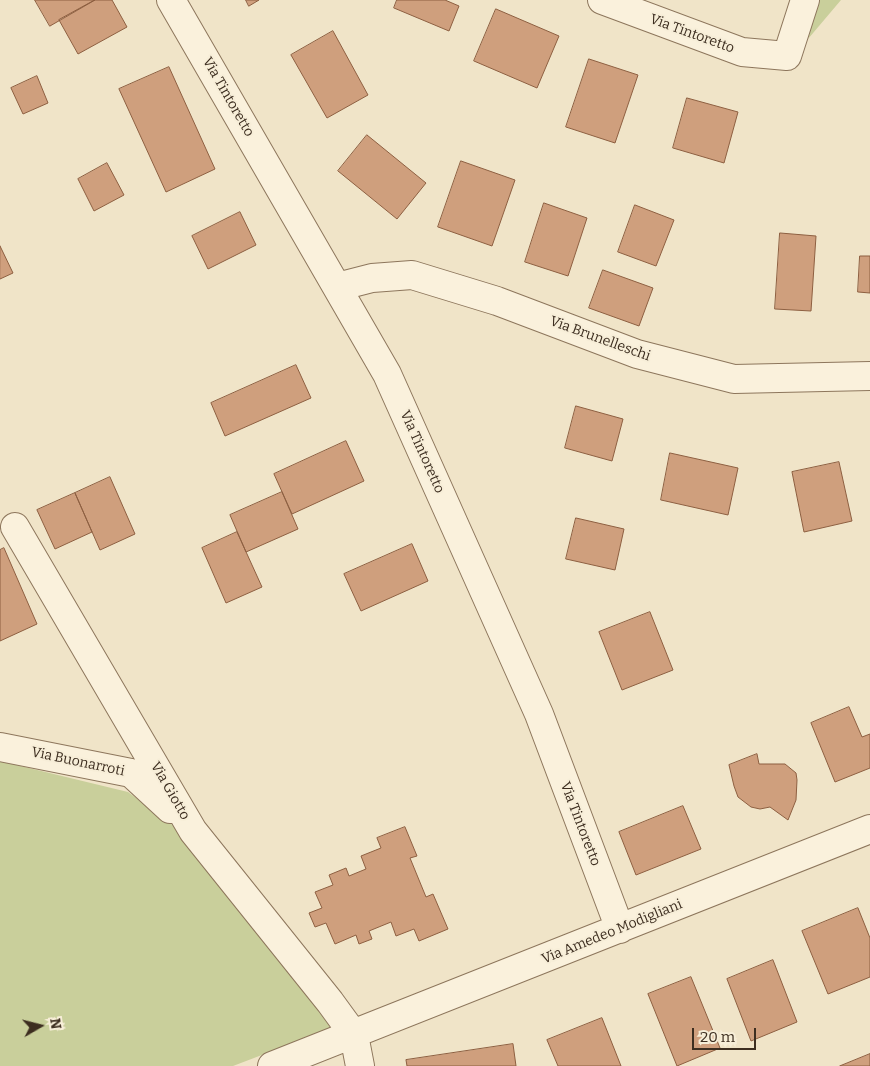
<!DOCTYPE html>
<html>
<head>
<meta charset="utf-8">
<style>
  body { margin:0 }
  #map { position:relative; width:870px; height:1066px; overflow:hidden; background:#f0e4c8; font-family:Bitter,serif }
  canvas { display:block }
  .north { position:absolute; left:15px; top:1001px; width:50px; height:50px; -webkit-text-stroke:4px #f7eed8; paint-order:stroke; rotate:82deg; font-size:14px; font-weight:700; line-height:20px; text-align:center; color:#3d2e20 }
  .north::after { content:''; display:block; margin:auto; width:18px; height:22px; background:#3d2e20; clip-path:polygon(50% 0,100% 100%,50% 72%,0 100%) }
  .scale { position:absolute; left:692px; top:1028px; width:64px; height:22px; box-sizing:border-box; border:2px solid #3d2e20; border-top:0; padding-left:6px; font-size:15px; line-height:18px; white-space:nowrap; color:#3d2e20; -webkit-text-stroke:4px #f7eed8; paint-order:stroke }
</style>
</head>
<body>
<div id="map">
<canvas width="870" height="1066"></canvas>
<div class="north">N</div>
<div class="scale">20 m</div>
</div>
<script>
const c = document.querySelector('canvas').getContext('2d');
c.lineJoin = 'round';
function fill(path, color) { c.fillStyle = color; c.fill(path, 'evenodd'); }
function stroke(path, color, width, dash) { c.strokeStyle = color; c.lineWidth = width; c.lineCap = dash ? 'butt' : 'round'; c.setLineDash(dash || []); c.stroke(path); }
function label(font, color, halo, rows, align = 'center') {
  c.font = font + ' Bitter,serif'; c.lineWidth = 4; c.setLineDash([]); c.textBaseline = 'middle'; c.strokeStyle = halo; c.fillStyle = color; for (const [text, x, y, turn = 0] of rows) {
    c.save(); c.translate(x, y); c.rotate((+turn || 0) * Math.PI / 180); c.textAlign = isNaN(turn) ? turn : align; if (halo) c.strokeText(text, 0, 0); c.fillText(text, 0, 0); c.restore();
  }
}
const green = new Path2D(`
  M819,0H841L808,39Z
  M0,761L128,792L182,832L329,1016L330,1029L233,1066H0Z`);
const building = new Path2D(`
  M35,0H95L50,26Z
  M95,0H112L127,27L78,54L59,20Z
  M246,0H259L249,6Z
  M397,0H445L459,6L449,31L394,8Z
  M496,9L559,36L537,88L474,61Z
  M333,31L368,95L327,118L291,55Z
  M589,59L638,75L615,143L566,127Z
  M169,67L215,169L166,192L119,89Z
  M37,76L48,103L23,114L11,88Z
  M687,98L738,112L724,163L673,148Z
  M367,135L426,183L397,219L338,171Z
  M461,161L515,180L492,246L438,227Z
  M107,163L124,195L94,211L78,179Z
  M544,203L587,218L568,276L525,262Z
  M635,205L674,220L656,266L618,252Z
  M240,212L256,245L208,269L192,236Z
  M780,233L816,236L811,311L775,309Z
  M0,246L13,273L0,279Z
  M860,256H870V293L858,292Z
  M603,270L653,288L639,326L589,308Z
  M296,365L311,398L225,436L211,403Z
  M576,406L623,419L612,461L565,448Z
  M346,441L364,481L292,514L274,474Z
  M670,453L738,468L728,515L661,500Z
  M839,462L852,521L804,532L792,472Z
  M110,477L135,534L100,550L75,493Z
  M282,492L298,529L246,552L230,515Z
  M75,493L92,532L55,549L37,510Z
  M576,518L624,529L615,570L566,559Z
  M237,532L262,587L226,603L202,548Z
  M412,544L428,581L361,611L344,574Z
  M4,548L37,624L0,641V550Z
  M650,612L673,670L622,690L599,632Z
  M849,707L862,737L870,734V768L835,782L811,723Z
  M757,754L759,764H785L796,773L797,780L796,800L788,820L770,807L760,809L751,807L738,797L734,786L729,765Z
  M683,806L701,849L636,875L619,832Z
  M405,827L417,856L410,858L426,897L433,894L448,929L419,941L414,929L396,936L391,922L369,931L372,939L359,944L356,935L335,944L326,923L315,927L309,913L322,908L315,892L333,885L329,875L346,868L349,876L366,869L361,856L381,848L377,838Z
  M858,908L870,938V977L828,994L802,931Z
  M773,960L797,1022L751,1041L727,979Z
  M691,977L720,1048L677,1066L648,994Z
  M602,1018L621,1066H558L547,1040Z
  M513,1044L516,1066H407L406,1060Z
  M870,1054V1066H840Z`);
const minor = new Path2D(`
  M171,0L387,374L539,714L620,929
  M602,0L742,52L787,56L805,0
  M337,287L372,278L412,275L497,301L637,354L734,379L870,376
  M15,527L193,831L330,1002L354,1035L360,1066
  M0,747L131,773L170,809
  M272,1066L870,829`);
const streetNames = [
  ["Via Tintoretto",692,34,20],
  ["Via Tintoretto",228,97,60],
  ["Via Brunelleschi",600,339,20],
  ["Via Tintoretto",422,452,66],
  ["Via Buonarroti",78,762,12],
  ["Via Giotto",170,791,60],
  ["Via Tintoretto",580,824,69],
  ["Via Amedeo Modigliani",612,932,-22]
];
fill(green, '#c9cf9b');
fill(building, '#cf9f7d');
stroke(building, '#8d5f41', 1);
stroke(minor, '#8d765c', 30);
stroke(minor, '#faf1dc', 28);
label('14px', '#3d2e20', '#f7eed8', streetNames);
</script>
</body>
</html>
